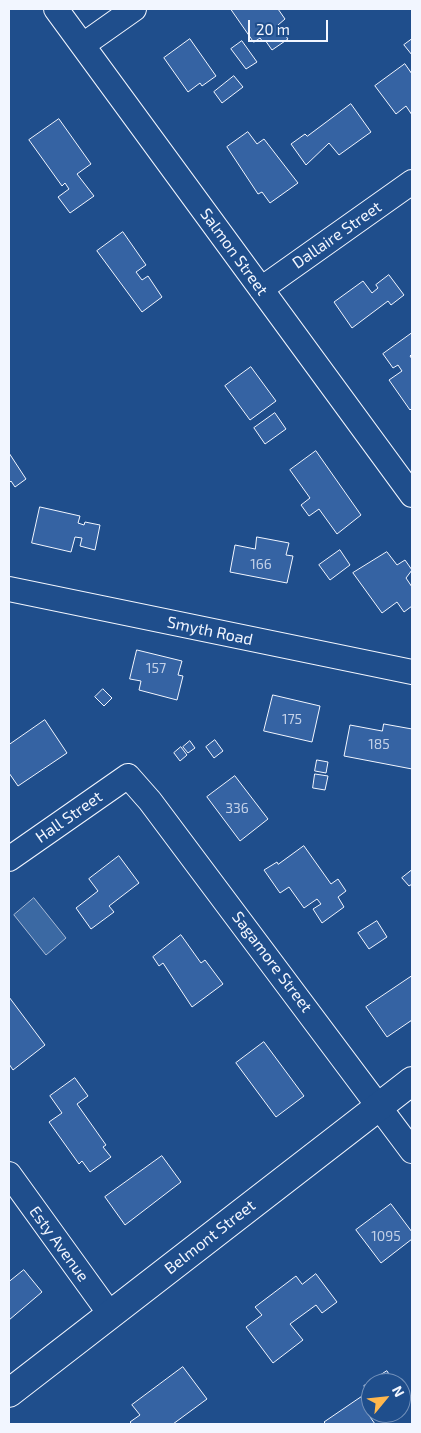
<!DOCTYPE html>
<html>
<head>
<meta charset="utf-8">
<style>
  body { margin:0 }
  #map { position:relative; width:421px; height:1433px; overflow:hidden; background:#1f4e8c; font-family:"Exo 2",sans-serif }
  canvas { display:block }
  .frame { position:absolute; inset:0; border:10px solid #f2f6ff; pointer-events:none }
  .north { position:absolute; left:361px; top:1373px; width:50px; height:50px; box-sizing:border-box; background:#1f4e8c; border:1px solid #7391ba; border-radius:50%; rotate:62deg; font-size:14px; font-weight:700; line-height:20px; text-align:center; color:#f2f6ff }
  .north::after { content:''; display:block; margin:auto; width:18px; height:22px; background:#ffb74d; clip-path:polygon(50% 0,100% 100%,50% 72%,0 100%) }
  .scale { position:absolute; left:248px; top:20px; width:80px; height:22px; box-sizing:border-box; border:2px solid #f2f6ff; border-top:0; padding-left:6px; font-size:15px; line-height:18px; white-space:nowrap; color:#f2f6ff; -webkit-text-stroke:4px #1f4e8c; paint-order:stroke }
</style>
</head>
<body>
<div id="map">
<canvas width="421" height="1433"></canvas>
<div class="frame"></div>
<div class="north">N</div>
<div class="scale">20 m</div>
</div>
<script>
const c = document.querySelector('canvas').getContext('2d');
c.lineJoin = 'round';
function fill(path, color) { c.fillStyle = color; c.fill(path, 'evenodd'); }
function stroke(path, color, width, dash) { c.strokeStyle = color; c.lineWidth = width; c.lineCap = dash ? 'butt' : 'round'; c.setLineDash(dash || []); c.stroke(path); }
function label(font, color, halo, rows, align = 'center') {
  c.font = font + ' "Exo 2",sans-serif'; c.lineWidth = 4; c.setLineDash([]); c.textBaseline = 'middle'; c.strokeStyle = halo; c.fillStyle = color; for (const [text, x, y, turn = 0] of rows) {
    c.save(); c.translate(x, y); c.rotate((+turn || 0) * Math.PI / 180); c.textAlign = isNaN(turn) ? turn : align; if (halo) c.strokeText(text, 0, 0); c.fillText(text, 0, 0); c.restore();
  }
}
const water = new Path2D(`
  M34,898L66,938L46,955L14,915Z`);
const building = new Path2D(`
  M231,9H278L285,19L278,25L288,39L272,50L265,40L263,42L260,38L254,42Z
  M190,39L216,76L202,86L200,83L188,92L164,58Z
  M412,39V55L404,45Z
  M242,41L257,62L246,69L231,49Z
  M405,64L412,74V115L406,106L396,114L375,86Z
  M234,76L243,87L222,103L214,92Z
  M351,104L371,132L339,155L329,143L306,165L291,144L305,134L307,136Z
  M59,119L91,164L77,174L94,196L70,213L58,197L69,189L65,183L62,186L29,140Z
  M248,132L257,144L264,139L298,183L270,203L262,192L258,194L227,147Z
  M123,232L146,265L136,272L142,280L148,276L162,297L142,312L97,251Z
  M389,275L404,295L391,305L388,301L352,328L334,302L363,281L372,293L378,288L376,285Z
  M412,333V354L410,356L412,359V408L410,410L389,380L402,371L398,365L393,368L383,354Z
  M251,367L276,401L250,420L225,386Z
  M275,413L286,429L265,444L254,428Z
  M316,451L361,515L337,534L319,509L309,516L301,505L310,498L290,470Z
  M9,453L26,479L15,487L11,481L9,483Z
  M40,507L80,516L78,523L84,525L85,522L100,525L95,550L80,546L82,538L75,537L71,552L32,543Z
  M257,537L289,543L286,555L293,556L287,583L230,572L235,545L255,549Z
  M340,550L350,565L330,580L319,565Z
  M387,552L397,565L405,560L412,570L406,578L412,587V606L404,612L397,602L382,613L353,573Z
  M137,650L182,661L178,675L183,676L177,700L139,690L141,681L130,679Z
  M103,689L112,698L104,706L95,697Z
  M273,695L320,706L312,742L264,731Z
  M45,720L67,753L18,786L9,773V745Z
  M384,724L412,729V769L344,756L350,725L382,731Z
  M215,740L223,751L214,758L206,747Z
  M190,741L195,748L188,753L183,747Z
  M181,747L187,755L180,761L174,753Z
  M317,760L328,762L326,773L315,771Z
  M315,774L328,776L325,790L313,788Z
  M235,776L268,819L240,841L207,797Z
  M304,846L331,884L338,879L346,891L338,897L344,907L322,923L313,909L321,904L317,899L304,908L289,887L280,893L264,870L277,862L278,864Z
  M119,856L139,883L109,906L114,912L91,929L76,908L98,891L89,879Z
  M412,870V884L409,886L402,878Z
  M377,921L387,937L369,949L358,933Z
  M181,935L201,963L205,960L223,984L192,1007L163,963L159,966L153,957Z
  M412,976V1020L387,1037L366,1007Z
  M9,997L45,1045L13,1070L9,1064Z
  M264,1042L304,1096L276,1117L236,1063Z
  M75,1078L88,1096L77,1104L106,1145L103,1147L111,1157L90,1172L82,1161L79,1164L49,1122L62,1113L50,1096Z
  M162,1156L181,1182L125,1225L105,1197Z
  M391,1204L412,1232V1239L381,1263L356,1230Z
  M24,1270L42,1292L9,1320V1282Z
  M316,1274L337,1302L322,1313L316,1305L290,1324L303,1340L273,1363L246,1327L262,1315L255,1307L296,1276L302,1284Z
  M183,1367L207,1399L173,1424H132L130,1422L140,1415L132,1405Z
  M387,1371L395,1383H371V1412L368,1414L375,1424H326L324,1422L368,1392L364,1386Z`);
const minor = new Path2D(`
  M56,9L412,495
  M83,45L134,9
  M261,289L412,182
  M9,589L412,672
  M9,859L128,776L150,801L412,1151
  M9,1174L110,1314`);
const tertiary = new Path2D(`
  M9,1393L412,1081`);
const numberNames = [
  ["166",261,564],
  ["157",156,668],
  ["175",292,719],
  ["185",379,744],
  ["336",237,808],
  ["1095",386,1236]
];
const streetNames = [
  ["Dallaire Street",337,235,-35],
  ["Salmon Street",234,252,54],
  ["Smyth Road",210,631,12],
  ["Hall Street",69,817,-35],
  ["Sagamore Street",272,962,53],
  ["Belmont Street",210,1237,-38],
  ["Esty Avenue",59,1244,54]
];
fill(water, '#3b69a3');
stroke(water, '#a8bbd7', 1);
fill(building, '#3563a3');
stroke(building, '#f2f6ff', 1);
stroke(minor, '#f2f6ff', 26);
stroke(tertiary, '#f2f6ff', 30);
stroke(minor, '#1f4e8c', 24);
stroke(tertiary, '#1f4e8c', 28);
label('14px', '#c3d1e8', null, numberNames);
label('16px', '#f2f6ff', '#1f4e8c', streetNames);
</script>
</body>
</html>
